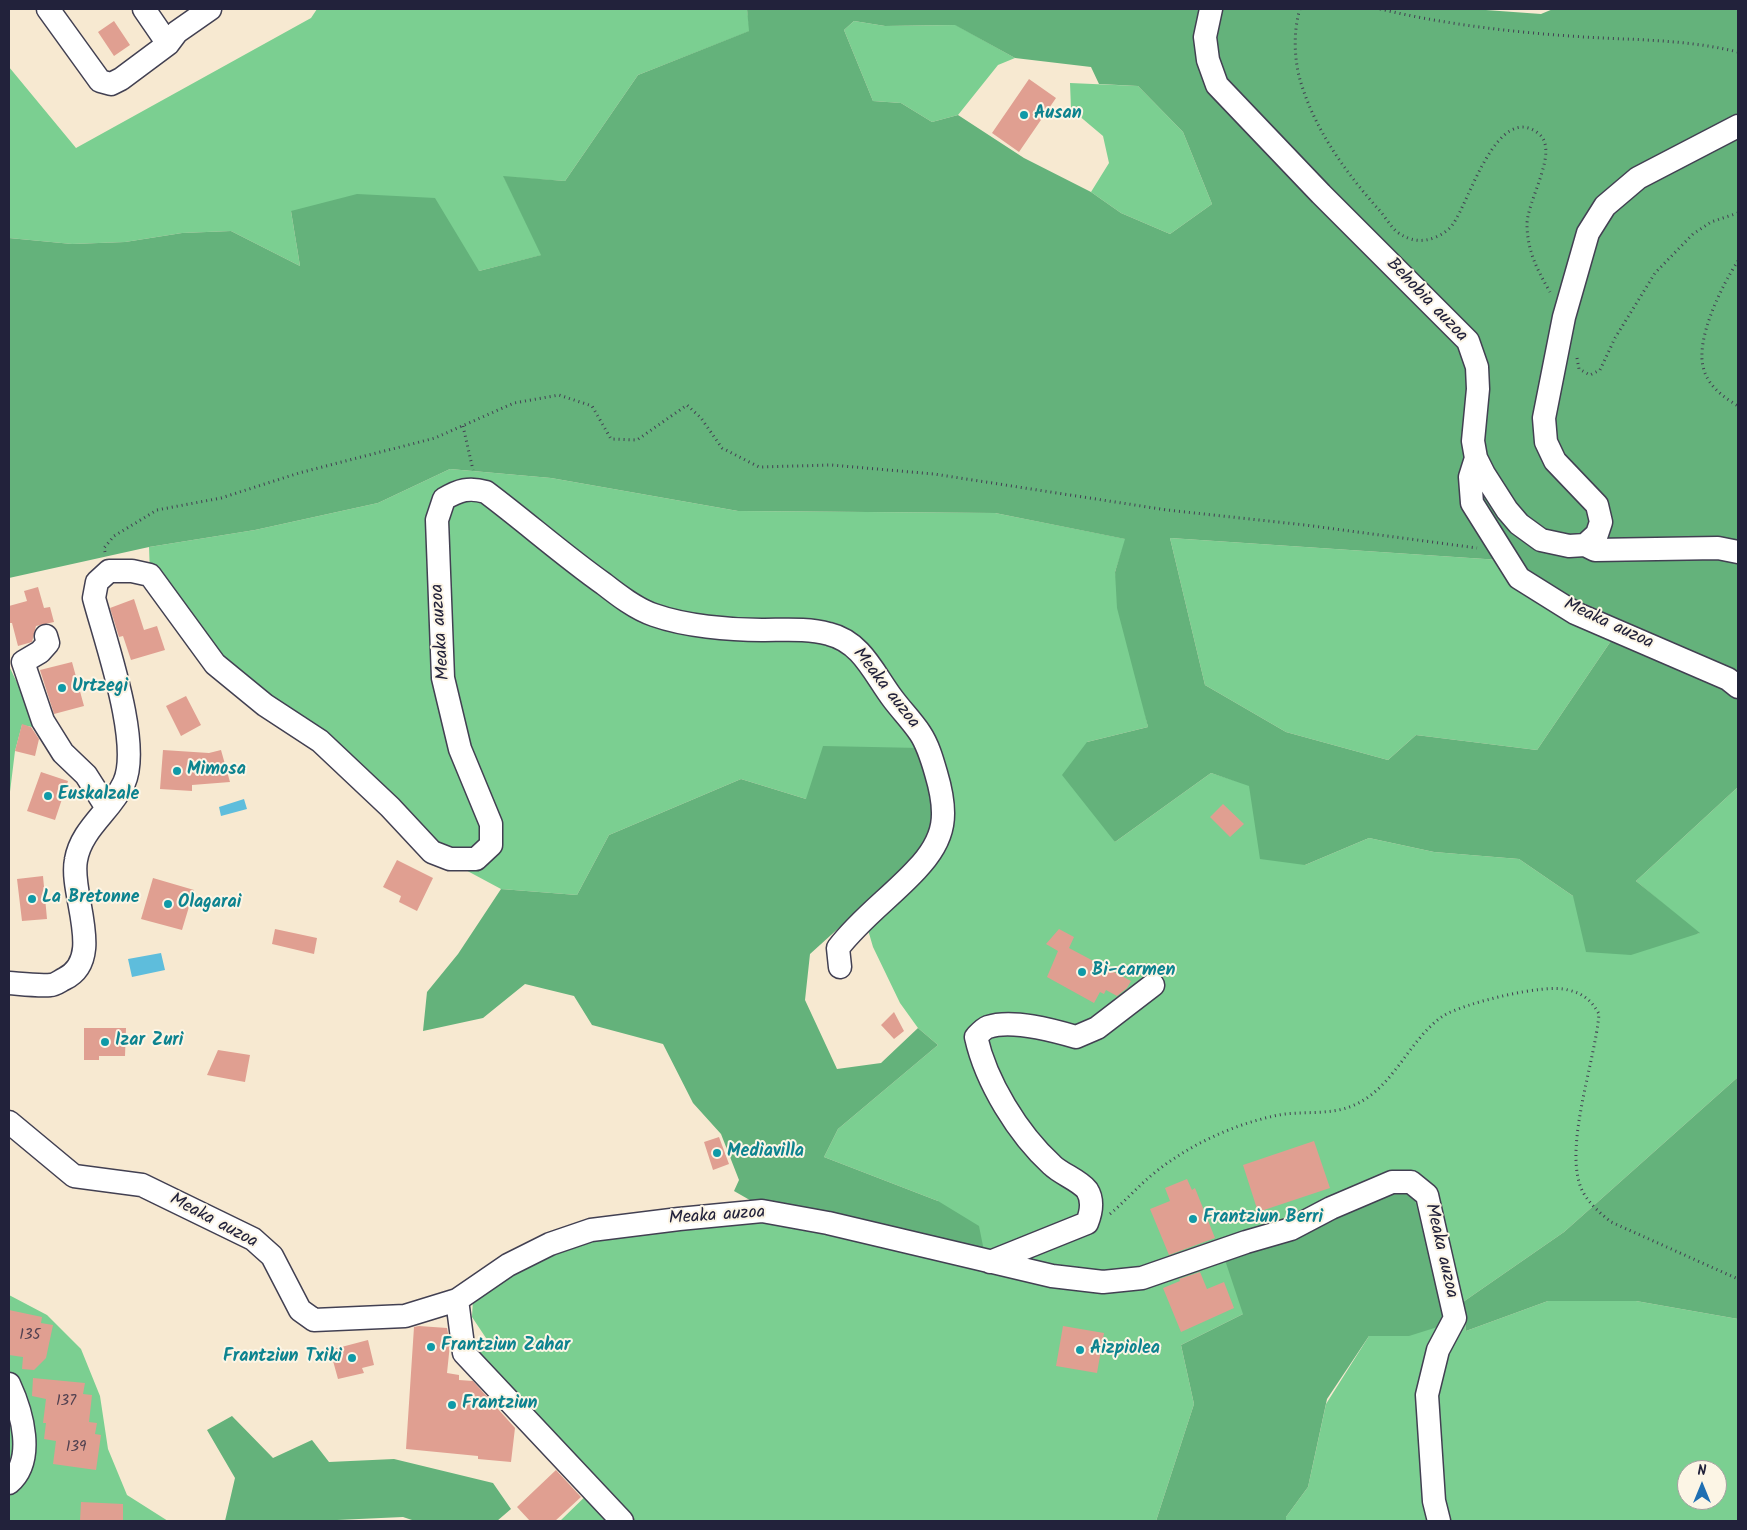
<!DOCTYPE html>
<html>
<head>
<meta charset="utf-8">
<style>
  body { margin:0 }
  #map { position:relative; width:1747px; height:1530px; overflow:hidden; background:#f7e9d1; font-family:Kalam,sans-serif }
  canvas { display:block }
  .frame { position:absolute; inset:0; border:10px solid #22223b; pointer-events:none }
  .north { position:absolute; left:1677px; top:1460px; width:50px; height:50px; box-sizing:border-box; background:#fcf5e5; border:1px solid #a5a1a1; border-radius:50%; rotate:0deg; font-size:14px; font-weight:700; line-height:20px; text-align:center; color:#22223b }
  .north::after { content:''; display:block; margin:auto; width:18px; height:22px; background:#1f6fb2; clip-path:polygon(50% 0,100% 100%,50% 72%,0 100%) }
</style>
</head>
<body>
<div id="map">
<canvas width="1747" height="1530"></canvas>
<div class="frame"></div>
<div class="north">N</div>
</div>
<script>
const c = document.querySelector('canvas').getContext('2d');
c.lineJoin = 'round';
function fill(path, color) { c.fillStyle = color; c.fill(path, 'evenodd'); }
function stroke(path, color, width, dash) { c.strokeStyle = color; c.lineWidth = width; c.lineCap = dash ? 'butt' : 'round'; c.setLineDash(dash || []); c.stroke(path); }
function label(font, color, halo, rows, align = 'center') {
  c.font = font + ' Kalam,sans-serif'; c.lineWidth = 4; c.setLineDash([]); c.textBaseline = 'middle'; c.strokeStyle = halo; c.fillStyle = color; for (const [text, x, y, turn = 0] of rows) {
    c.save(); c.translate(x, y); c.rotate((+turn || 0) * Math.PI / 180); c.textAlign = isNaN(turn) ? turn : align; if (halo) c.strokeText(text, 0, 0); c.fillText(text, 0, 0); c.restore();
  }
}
const green = new Path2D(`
  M317,9H747L750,31L638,75L565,181L504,177L542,255L479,271L291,211L300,266L231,231L182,233L125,242L72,244L9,238V67L76,148L311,18Z
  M854,21L885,26L956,25L1015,58L998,65L958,115L932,122L901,103L873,101L844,30Z
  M1070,83L1138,86L1183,132L1212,204L1170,234L1121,213L1091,192L1109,163L1103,136L1071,109Z
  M450,469L551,478L738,511L995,513L1126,539L1115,572L1148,727L1087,742L1115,842L1211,773L1249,785L1305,865L1369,838L1434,852L1519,859L1573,896L1699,934L1636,881L1738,787V1077L1564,1232L1463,1302L1466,1331L1548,1301H1636L1738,1319V1521H1286V1517L1308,1487L1326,1404L1369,1336H1409L1243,1314L1181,1345L1194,1404L1156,1521H560L598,1484L505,1387L480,1353L486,1338L472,1317L473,1300L511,1269L595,1235L938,1201L824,1157L838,1129L938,1045L918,1028L900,1003L873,947L866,923L806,799L741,779L609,835L577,895L501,889L432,852L215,664L150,575L149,547L255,530L378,503ZM1687,1470H1717V1500H1687Z
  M1170,538L1515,561L1617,632L1537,750L1416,735L1388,760L1286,732L1205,685Z
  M9,666L34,718L42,729L22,725L15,751L9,800Z
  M9,1295L47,1315L81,1349L100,1396L108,1449L127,1495L168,1521H9Z`);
const forest = new Path2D(`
  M747,9H1472L1541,14L1553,9H1738V787L1636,881L1700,933L1631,955L1586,952L1573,896L1519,859L1434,852L1369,838L1305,865L1260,859L1249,786L1211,773L1115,842L1062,775L1087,742L1148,727L1117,608L1115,572L1125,539L995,513L738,511L551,478L450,469L378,503L255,530L149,547L9,578V238L72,244L125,242L182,233L231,231L300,266L291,211L357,194L435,198L479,271L541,255L503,176L565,181L638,75L749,31ZM854,21L885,26L955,25L1015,58L1091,67L1099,84L1138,86L1183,132L1212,204L1170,234L1121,213L1091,192L1024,158L958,115L932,122L901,103L873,101L844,30ZM1170,538L1515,561L1617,632L1537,750L1416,735L1388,760L1286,732L1205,685Z
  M823,746L920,748L937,823L924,851L810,954L805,1000L837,1069L881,1063L918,1028L938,1045L838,1129L824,1157L938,1201L979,1226L984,1251L762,1207L734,1191L739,1180L721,1134L693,1103L663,1044L592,1025L574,996L525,984L483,1018L423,1031L427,992L458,954L501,889L577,895L609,835L741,779L806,799Z
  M1738,1077V1319L1636,1301H1548L1466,1331L1463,1302L1564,1232Z
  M1412,1189L1447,1324L1409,1336H1369L1327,1399L1308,1487L1286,1517V1521H1156L1194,1404L1181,1345L1243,1314L1225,1260L1377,1198Z
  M232,1416L273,1458L312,1440L329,1462L394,1459L493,1483L511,1509L497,1521H415L403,1517L315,1521H225L235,1478L207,1430Z`);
const water = new Path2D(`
  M244,799L247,809L221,816L219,807Z
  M161,953L165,970L132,977L128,959Z`);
const building = new Path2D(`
  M114,21L130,45L114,56L98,32Z
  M1029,79L1056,98L1019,152L992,133Z
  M38,587L44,608L50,607L54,622L36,626L32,642L18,646L12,623H9V606L27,601L24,591Z
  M134,599L144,630L157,626L165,650L131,660L123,636L119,637L110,608Z
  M72,662L84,706L54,714L40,670Z
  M186,696L201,725L181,736L166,706Z
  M22,724L31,727L39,739L35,756L15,751Z
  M163,750L209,753L221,750L230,782L192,785V791L160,789Z
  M41,772L68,781L55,820L27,811Z
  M1223,804L1244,824L1230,837L1210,817Z
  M397,860L433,878L417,911L399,902L401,896L383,887Z
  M43,876L47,919L22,921L17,879Z
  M153,878L194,890L182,930L141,919Z
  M275,929L317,938L314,954L272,944Z
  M1059,929L1074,937L1069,948L1131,981L1127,988L1117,996L1106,990L1104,994L1100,992L1094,1003L1047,977L1058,951L1046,944Z
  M894,1012L904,1031L894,1039L881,1025Z
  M84,1028H126L125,1056H99V1060H84Z
  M218,1050L250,1055L245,1082L207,1075Z
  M719,1137L729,1164L713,1170L704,1142Z
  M1314,1141L1330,1188L1258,1212L1243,1165Z
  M1187,1179L1192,1190L1195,1188L1215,1238L1169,1255L1150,1209L1170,1201L1165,1188Z
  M1200,1272L1207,1289L1224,1282L1234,1308L1181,1332L1163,1288L1180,1281L1179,1279Z
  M9,1310L42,1317L41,1323L53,1325L46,1358L34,1370L22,1369L23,1357L9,1355Z
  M419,1326L447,1328L450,1344L447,1373L459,1375V1380L473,1381L515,1428L511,1462L478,1459V1456L406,1449L414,1327Z
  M1063,1326L1104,1333L1097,1373L1056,1366Z
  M368,1340L374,1365L362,1368L364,1373L338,1379L330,1350Z
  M33,1378L85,1383L83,1394L92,1395L89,1422L97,1423L95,1434L101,1435L96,1470L53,1464L56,1441L44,1439L46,1423H43L46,1399L32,1396Z
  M556,1470L581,1497L555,1521H530L517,1507Z
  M81,1502L123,1504V1521H80Z`);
const path = new Path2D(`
  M1300,9C1293,31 1294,61 1301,83C1316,132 1347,174 1380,211C1386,218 1391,227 1397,232C1410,241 1422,243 1436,237C1443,234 1449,230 1453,224C1469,202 1497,102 1538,133C1561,150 1526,201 1527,226C1528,253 1537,269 1550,292
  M1380,9C1452,26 1528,34 1602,38C1648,40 1693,41 1738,52
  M1738,261C1722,285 1694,341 1704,370C1709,387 1725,398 1738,406
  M1577,358L1579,369L1590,375L1600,370L1615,338L1655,273L1693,234L1711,222L1738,213
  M463,426L473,470
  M105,552L104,548L114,536L157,510L221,498L299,473L435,438L514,403L559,395L592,406L611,439L637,440L687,405L701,418L722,448L759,467L831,465L934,474L1167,510L1305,525L1477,548
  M1110,1214C1123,1203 1134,1191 1146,1180C1181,1149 1228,1126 1274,1116C1299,1110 1328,1116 1352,1106C1394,1089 1408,1040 1443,1016C1464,1003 1545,983 1568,990C1583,993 1592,1001 1599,1014C1595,1062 1564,1145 1581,1188C1587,1202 1600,1213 1611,1222L1738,1279`);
const minor = new Path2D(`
  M48,9L100,81L111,84L121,79L168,44L177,32L210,9
  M144,9L168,44
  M1211,9L1205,37L1208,60L1217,85L1321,194L1468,341L1477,367L1478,389L1473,441L1476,458L1484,474L1507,510L1519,524L1541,540L1569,546L1585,545L1597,534L1601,522L1597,505L1555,461L1546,442L1544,418L1564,317L1588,233L1605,206L1638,178L1738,126
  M1476,458L1470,477L1472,503L1519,578L1575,613L1728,679L1738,687
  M1585,545L1595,550L1718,548L1738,552
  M46,636L48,643L40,652L23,662L43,721L63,753L86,775L107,808
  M9,983C22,984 37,986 51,985C55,985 60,981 64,979C106,959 69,894 76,860C81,829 111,811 124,783C142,744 105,640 94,598L97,582L109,571H132L150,575L215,664L265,705L320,741L390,807L432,852L450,859H476L491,845V824L460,749L443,678L437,520L444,499C459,490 469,487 486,492C526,522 563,555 604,584C618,595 636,609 654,615C685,626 729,630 762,630C785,630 807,628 829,634C862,642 874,674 893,699C902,711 912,721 920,733C928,745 932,759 936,773C948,813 947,838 916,870C891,897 861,918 838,948L840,967
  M9,1122L74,1176L142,1185L253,1239L272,1256L300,1310L314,1320L405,1316L457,1300L464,1353L622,1521
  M990,1262L1087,1223C1091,1213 1094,1201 1087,1190C1079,1180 1061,1174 1052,1165C1018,1134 986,1082 976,1037C979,1034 983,1029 988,1027C1012,1019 1052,1030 1076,1037L1097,1028L1153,985
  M457,1300L508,1265L550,1244L591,1230L679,1219L762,1211L828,1223L1052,1276L1103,1282L1142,1278L1246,1242L1291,1229L1331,1208L1392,1182H1411L1427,1195L1455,1318L1438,1350L1427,1395L1434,1501L1439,1521
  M9,1384C22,1412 36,1460 9,1483`);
const markers = [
  [1024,115,5,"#0f9aa8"],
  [62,688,5,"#0f9aa8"],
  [177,771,5,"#0f9aa8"],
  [48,796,5,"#0f9aa8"],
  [32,899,5,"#0f9aa8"],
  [168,904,5,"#0f9aa8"],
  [1082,972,5,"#0f9aa8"],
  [105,1042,5,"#0f9aa8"],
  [717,1153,5,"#0f9aa8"],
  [1193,1219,5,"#0f9aa8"],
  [431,1347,5,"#0f9aa8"],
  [1080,1350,5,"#0f9aa8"],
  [352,1358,5,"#0f9aa8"],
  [452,1405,5,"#0f9aa8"]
];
const numberNames = [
  ["135",30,1336],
  ["137",66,1402],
  ["139",76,1448]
];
const cultureNames = [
  ["Ausan",1034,115],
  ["Urtzegi",72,688],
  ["Mimosa",187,771],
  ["Euskalzale",58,796],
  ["La Bretonne",42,899],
  ["Olagarai",178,904],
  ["Bi-carmen",1092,972],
  ["Izar Zuri",115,1042],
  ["Mediavilla",727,1153],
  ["Frantziun Berri",1203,1219],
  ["Frantziun Zahar",441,1347],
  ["Aizpiolea",1090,1350],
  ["Frantziun Txiki",342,1358,"right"],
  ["Frantziun",462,1405]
];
const streetNames = [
  ["Behobia auzoa",1426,301,46],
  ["Meaka auzoa",1608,625,25],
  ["Meaka auzoa",442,632,-94],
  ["Meaka auzoa",885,689,52],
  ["Meaka auzoa",717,1217,-4],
  ["Meaka auzoa",213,1222,28],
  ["Meaka auzoa",1440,1251,77]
];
fill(green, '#7bcf91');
fill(forest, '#64b27b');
fill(water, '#5ebddc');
fill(building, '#e09f91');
stroke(minor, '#424052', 25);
stroke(path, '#424052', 3, [1, 4]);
stroke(minor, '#fff', 22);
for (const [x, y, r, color] of markers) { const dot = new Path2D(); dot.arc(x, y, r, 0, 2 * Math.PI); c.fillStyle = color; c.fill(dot); stroke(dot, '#fcf5e5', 2); }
label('15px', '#524150', null, numberNames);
label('bold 18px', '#0d838f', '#fcf5e5', cultureNames, 'left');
label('18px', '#22223b', '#fcf5e5', streetNames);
</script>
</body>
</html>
